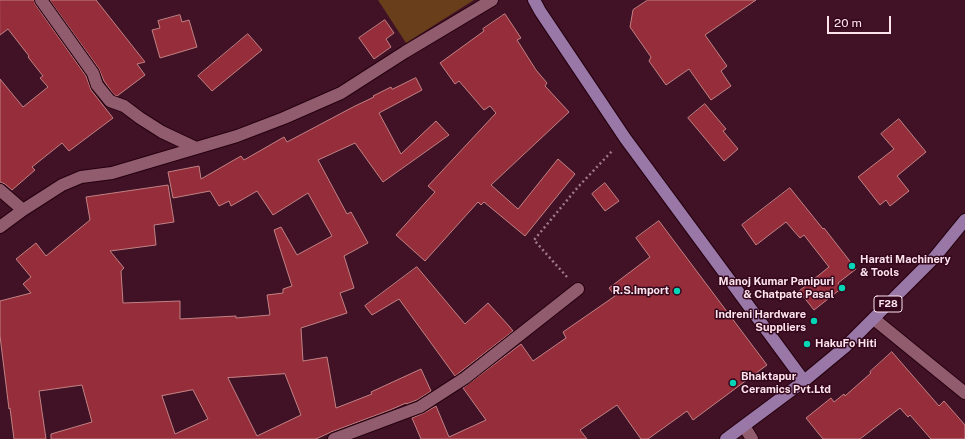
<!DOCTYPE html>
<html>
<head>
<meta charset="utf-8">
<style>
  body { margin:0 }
  #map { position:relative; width:965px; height:439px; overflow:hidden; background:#411226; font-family:"Public Sans",sans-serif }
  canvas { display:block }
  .scale { position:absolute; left:827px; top:16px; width:64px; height:18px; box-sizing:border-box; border:2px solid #fde3eb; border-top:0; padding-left:5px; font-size:12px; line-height:14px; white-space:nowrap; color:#fde3eb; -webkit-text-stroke:3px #35071c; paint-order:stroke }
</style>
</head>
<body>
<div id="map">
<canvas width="965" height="439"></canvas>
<div class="scale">20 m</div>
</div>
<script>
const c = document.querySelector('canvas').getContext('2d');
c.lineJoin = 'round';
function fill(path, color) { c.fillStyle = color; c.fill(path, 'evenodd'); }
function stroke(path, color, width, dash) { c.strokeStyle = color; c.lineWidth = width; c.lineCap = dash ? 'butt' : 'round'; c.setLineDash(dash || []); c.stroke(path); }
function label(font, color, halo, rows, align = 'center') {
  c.font = font + ' "Public Sans",sans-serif'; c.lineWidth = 3; c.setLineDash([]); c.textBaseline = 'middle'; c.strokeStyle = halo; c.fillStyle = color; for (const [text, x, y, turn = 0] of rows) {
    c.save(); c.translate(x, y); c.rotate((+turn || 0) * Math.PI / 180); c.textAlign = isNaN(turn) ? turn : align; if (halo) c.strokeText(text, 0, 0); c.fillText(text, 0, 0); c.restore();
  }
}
const green = new Path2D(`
  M378,0H474L406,43Z`);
const building = new Path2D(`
  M0,0H34L35,4L86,76L91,90L113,118L69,151L62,143L32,167L35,170L12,190L5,184L0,182V79L23,107L48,87L40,78L43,76L28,57L29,56L8,29L0,35Z
  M50,0H96L145,62L137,64L145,75L117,96L114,95L104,81L99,69Z
  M648,0H756L705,35L727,66L721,71L731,86L711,100L689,69L666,85L649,61L651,57L630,27L633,10Z
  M505,14L521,38L517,40L536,70L547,83L545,86L569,112L491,185L518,209L558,159L575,174L525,236L484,202L481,205L478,202L425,261L396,235L435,192L428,186L496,113L490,106L484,110L459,81L455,84L440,63L484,31L483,29Z
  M180,15L182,22L189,20L197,47L160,58L152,30L160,28L158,21Z
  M385,20L394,33L386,39L391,47L374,59L359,38Z
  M248,34L262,50L212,91L198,76Z
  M416,78L422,90L379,113L401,154L436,121L449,135L383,182L355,143L318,160L347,214L351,212L368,243L344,256L354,288L340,293L347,313L301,328L303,361L327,357L336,408L372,394L371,392L421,369L431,391L417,400L406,404V403L390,410L331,432L316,439H51V434L92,422L82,385L39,391L46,439H14L10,408L9,409L0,336V301L31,293L23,284L31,277L16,259L36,243L46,256L90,220L86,197L168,185L174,222L154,225L156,245L110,251L124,268L121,271L123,303L180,301V319L236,316V318L270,315L267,295L283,293V289L292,286L274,230L281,227L297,255L332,236L308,193L273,215L257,191L231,206L229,201L219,206L210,191L173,198L168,172L199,166L201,179L241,156L244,160L284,137L287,142L355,106L374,97L373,96L391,87L392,89ZM285,374L301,415L257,436L228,378ZM193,390L208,419L175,434L162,396Z
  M705,104L726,129L723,131L738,149L724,161L688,118Z
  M899,119L926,152L897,176L909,191L890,206L886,200L880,205L858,177L894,149L881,134Z
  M605,183L619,201L605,211L592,194Z
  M790,188L823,229L824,228L856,269L838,283L842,288L814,310L799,291L829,267L804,235L800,238L786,222L756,245L742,225Z
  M659,221L767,365L693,420L687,411L648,439H641L617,405L580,430L587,439H421L412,418L424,413L436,406L449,437L486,420L463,388L521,344L533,361L566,338L563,332L615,296L609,288L650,257L636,238Z
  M417,267L465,324L488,303L509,326L513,331L455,376L399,299L372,315L365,306Z
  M892,352L939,406L944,401L965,425V439H931L910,415L908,417L900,408L860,439H823L806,418L831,398L834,402L844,394L845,396L871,373L870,372Z`);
const path = new Path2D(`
  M567,277L534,240L578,187L613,150`);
const street = new Path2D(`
  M41,0L93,73L97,85L110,101L124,106L140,118L162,132L196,148
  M0,190L23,210
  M0,227L23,210L62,185L81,177L112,173L237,136L284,118L341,93L405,52L492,0
  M874,319L965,393
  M744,426L752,439
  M334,439L420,407L465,378L578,289`);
const primary = new Path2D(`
  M534,0L540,11L625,138L804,381
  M726,439L804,381L845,347L934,258L965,220`);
const markers = [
  [852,266,4,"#03d5b6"],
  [842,288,4,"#03d5b6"],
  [677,291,4,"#03d5b6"],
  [814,321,4,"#03d5b6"],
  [807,344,4,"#03d5b6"],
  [733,383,4,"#03d5b6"]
];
const shields = [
  [888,304,28]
];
const shieldNames = [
  ["F28",888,304]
];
const poiNames = [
  ["Harati Machinery",860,260],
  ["& Tools",860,273],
  ["Manoj Kumar Panipuri",834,282,"right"],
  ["& Chatpate Pasal",834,295,"right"],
  ["R.S.Import",669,291,"right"],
  ["Indreni Hardware",806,315,"right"],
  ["Suppliers",806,328,"right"],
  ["HakuFo Hiti",815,344],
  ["Bhaktapur",741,377],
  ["Ceramics Pvt.Ltd",741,390]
];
fill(green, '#683e1b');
fill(building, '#962d3b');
stroke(building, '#c08284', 1);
stroke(street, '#25000f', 14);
stroke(primary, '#25000f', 14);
stroke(path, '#a07b89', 2.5, [2, 3]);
stroke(street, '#925c6f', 12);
stroke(primary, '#9978a7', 12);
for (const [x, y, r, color] of markers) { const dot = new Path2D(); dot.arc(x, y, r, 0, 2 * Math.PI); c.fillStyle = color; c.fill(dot); stroke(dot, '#35071c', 1.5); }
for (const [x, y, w] of shields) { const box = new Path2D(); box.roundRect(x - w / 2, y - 8, w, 16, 3); c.fillStyle = '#35071c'; c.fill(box); stroke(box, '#fde3eb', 1); }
label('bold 10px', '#fde3eb', null, shieldNames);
label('bold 11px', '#fde3eb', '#35071c', poiNames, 'left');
</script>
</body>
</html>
